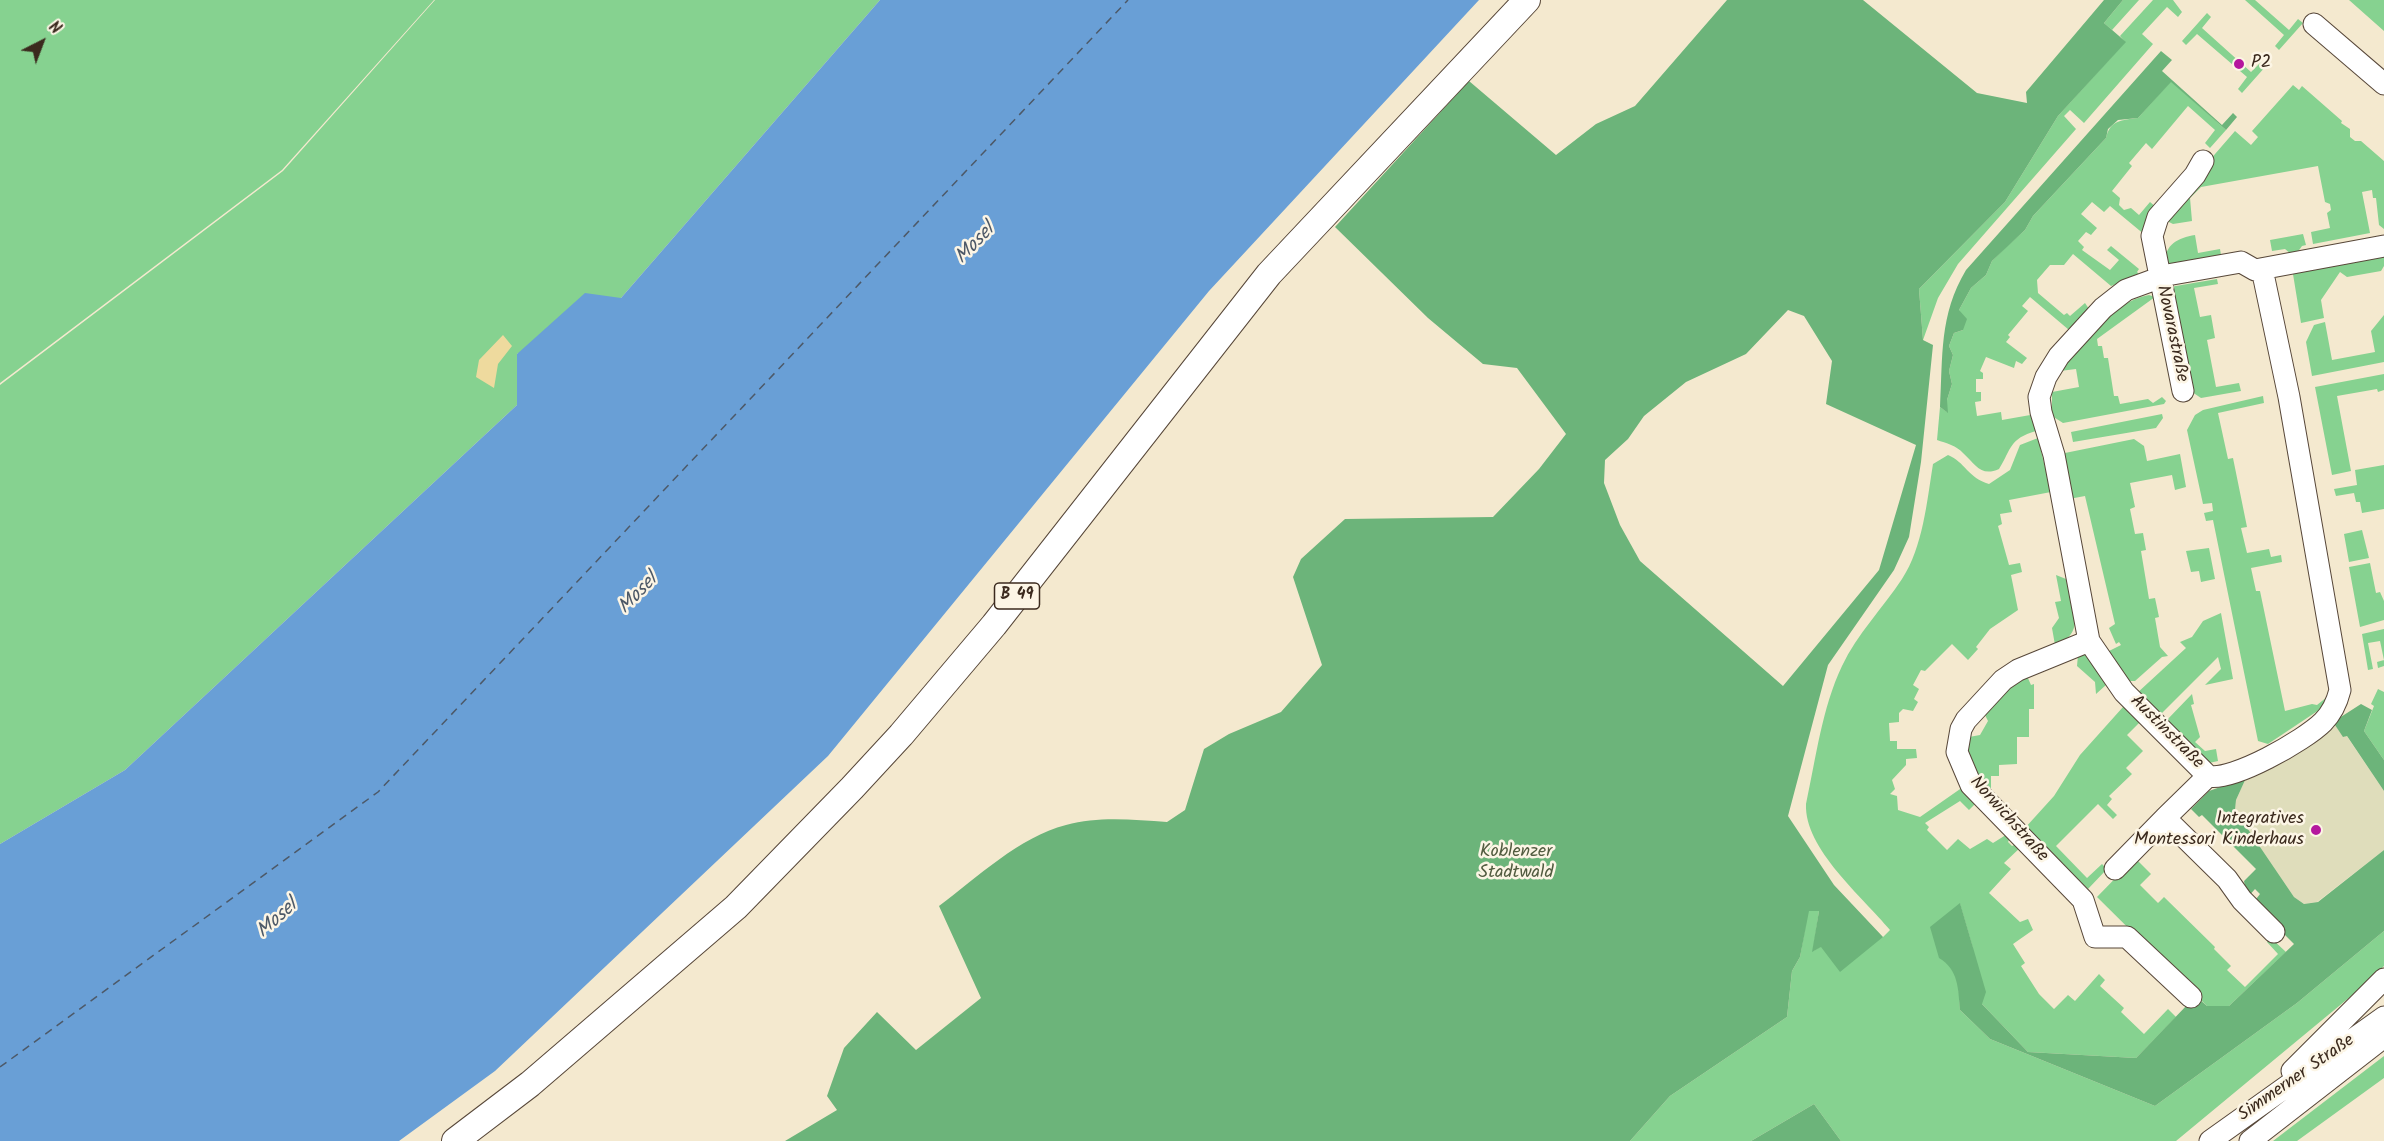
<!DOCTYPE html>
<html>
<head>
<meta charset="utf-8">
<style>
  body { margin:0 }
  #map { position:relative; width:2384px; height:1141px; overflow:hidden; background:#f4e9cf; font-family:Kalam,sans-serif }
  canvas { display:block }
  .north { position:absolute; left:12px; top:12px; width:60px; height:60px; -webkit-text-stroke:4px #fcf5e5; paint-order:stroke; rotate:42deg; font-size:16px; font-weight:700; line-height:24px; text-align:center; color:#3b2a1e }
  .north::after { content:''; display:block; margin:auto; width:21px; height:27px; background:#3b2a1e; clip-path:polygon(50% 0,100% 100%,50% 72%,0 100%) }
</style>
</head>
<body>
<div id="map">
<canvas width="2384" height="1141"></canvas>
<div class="north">N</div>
</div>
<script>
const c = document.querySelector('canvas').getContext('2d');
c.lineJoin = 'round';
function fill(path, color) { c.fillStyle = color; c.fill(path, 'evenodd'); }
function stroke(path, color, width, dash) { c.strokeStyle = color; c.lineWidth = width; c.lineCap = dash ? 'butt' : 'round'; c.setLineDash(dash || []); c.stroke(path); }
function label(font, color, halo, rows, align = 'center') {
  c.font = font + ' Kalam,sans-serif'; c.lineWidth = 5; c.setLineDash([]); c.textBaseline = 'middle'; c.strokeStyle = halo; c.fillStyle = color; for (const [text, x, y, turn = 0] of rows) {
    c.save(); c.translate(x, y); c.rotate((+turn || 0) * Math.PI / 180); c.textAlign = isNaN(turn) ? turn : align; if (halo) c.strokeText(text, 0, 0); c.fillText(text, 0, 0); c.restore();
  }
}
const built = new Path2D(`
  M2333,722L2344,737L2346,735L2384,791V850L2317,902L2304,904L2294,897L2235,810L2236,800L2246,778Z`);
const green = new Path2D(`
  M0,0H434L282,170L0,383Z
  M435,0H880L621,298L517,354V405L125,770L0,844V385L283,171Z
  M2123,0H2139L2112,30L2104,23Z
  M2153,0H2173L2182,12L2178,17L2167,7L2142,34L2153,44L2084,123L2070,110L2064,116L2076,129L1958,264L1938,298L1923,340L1919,289L2005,202L2058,116L2125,42L2120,36Z
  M2245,0H2255L2289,30L2298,19L2303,23L2279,50L2275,46L2284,35Z
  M2349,0H2384V31Z
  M2207,13L2211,17L2202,28L2251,72L2261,62L2266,66L2242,93L2238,89L2247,77L2197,34L2186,45L2182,41Z
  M2171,81L2226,130L2210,148L2205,143L2215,130L2188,106L2152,149L2146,143L2129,163L2132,166L2112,191L2120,198L2119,205L2124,210L2131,208L2139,215L2150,202L2157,208L2145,235L2110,206L2104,212L2092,202L2081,214L2097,228L2091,235L2086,232L2078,241L2084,247L2082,250L2110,270L2119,260L2107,250L2111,246L2139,269L2137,272L2140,275L2111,286L2073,254L2064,265H2050L2037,280L2038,293L2064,315L2067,313L2070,316L2085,303L2089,309L2069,330L2030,297L2022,306L2028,311L2008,335L2010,337L2006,342L2027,358L2022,364L2016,361L2014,368L1986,357L1980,371L1983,373V379H1976V392H1981V401L1975,402L1977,416L2001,412L2002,420L2036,414L2038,426L2036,431C2009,439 2012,448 1999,469C1981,477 1976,465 1963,453C1957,446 1946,443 1937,440L1940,407L1947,412V400L1952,384L1949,371L1953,355L1949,346L1954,333L1963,330L1959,310L1971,288L1986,275L1992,261L2005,248L2025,230L2033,216L2106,138C2110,120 2122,120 2138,118Z
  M2293,85L2299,90L2302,86L2342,121L2341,123L2350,129V137L2355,141H2361L2384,161V229L2379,225L2376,198H2373L2372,190L2362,192L2370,233L2313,244L2311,232L2330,228L2327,213L2331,210L2330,204L2325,202L2318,166L2201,187L2190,198L2192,221L2173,224L2165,220L2202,169L2235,131L2251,145L2258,137L2252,131Z
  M2303,234L2306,245L2302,246L2297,253L2291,254L2285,249L2272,251L2270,240Z
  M2195,235L2198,253L2220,249L2222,261L2172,270L2165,263C2165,244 2178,238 2195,235Z
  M2384,252V266L2381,271L2347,277L2340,272L2321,300L2324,318L2301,323L2292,268Z
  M2217,279L2218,284L2194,288L2200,317L2211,315L2215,338L2207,340L2216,387L2239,383L2241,391L2201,398L2189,390L2170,287Z
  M2149,295L2155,297L2097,339L2098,346H2102L2104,358H2108L2114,396H2118L2120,404L2148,399L2153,403L2162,397L2166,401L2164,404L2063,423L2052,416V392L2079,387L2076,369L2060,371C2086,342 2109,303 2149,295Z
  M2384,315V362L2312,376L2306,342L2314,325L2325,322L2332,360L2375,352L2371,331Z
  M2384,374V390L2378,392L2377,389L2337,396L2351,471L2332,475L2315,387Z
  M2263,396L2264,403L2218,413L2228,459L2233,458L2247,527L2241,528L2247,553L2269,549L2271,557L2281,555L2282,562L2251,568L2256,591H2260L2285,711L2312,704L2317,705L2327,697L2322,708L2268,744L2258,741L2213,520L2206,521L2204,513L2213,511L2212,503L2203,504L2187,430L2195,415L2203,410Z
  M2162,414L2163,418L2156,428L2073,442L2071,432Z
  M2038,438L2051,492L2009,500L2012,512L2000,514L2002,524L1998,526L2009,565L2020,563L2022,572L2011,575L2018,610L1990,629L1976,647L1978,649L1968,660L1952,644L1925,671L1921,670L1913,685L1919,689L1914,699L1918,702L1913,711L1903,709L1899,713V722L1889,723L1890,741H1897V749H1916L1917,758L1906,759V765L1892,780L1895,789L1890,794L1897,796L1898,810L1920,817L1963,787L1977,802L1969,810L1960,801L1925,823L1929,827L1927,830L1947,850L1958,839L1970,849L1987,839L1993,843L2009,833L2011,836L2008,842L2012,846L2018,843L2022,846L2004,863L2011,869L1989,893L2020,922L2028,919L2033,930L2013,944L2025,963L2021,966L2039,994L2054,1009L2068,995L2075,1001L2099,974L2105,980L2100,986L2124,1008L2121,1012L2144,1034L2168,1009L2176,1017L2136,1058L2028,1052L1982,1004L1972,945L1960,904L1948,963L1958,979L1960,1010L1990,1039L2155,1106L2297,1003L2384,931V966L2362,987L2176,1141H1841L1814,1104L1751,1141H1630L1670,1096L1787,1017L1792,971L1800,957L1808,911H1819L1813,951L1820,947L1883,937L1890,930C1863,897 1804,849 1806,804C1816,758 1822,708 1842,666C1857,634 1883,608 1902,579C1923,547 1927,501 1933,464L1948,455C1965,462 1968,478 1989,484L2010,470L2020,445Z
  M2134,439L2144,446L2147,461L2180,454L2186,487L2175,490L2172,475L2130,483L2135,507L2130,509L2135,534L2143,533L2146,550L2141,551L2149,599L2155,598L2159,617L2155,618L2160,647L2168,656L2162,657L2135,681H2126L2107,652L2121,645L2119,642L2116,644L2109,628L2115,624L2085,496L2069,499L2060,454Z
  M2384,465V509L2362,513L2360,502H2356L2354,493L2336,496L2334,489L2357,485L2355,470Z
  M2362,530L2369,558L2349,562L2344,534Z
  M2209,548L2215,579L2201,582L2199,571L2191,572L2186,551Z
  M2370,563L2376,593L2380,592L2384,601V620L2360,627L2349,567Z
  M2056,575L2066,579C2072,606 2088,633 2055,645L2052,628L2059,618L2055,602L2061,601Z
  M2221,613L2233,679L2205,685L2221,669L2218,657L2158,717L2136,694L2186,648L2180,642L2192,637L2203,621Z
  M2384,629V666L2378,668L2377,662L2384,660L2380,641L2368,643L2373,669L2368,670L2362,634Z
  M2085,652L2101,665L2098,672L2106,685L2096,694L2095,682L2077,666L2078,655Z
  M2027,676L2031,685L2034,684V709H2029V737H2017V764L1999,765V776H1991V790L1994,796H1990L1967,758L1969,737L1980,735L1988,721L1984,713L2003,689Z
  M2378,689L2384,692V760L2364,731L2374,706L2371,704Z
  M2192,694L2194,704L2191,705L2200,737L2195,742L2205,751L2216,749L2218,761L2209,763L2164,723Z
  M2127,706L2141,721L2127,735L2143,751L2126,768L2132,774L2109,796L2112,799L2107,805L2117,815L2113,819L2098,804L2056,846L2087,878L2102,864L2107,869L2088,889L2025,828L2054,796L2080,755L2123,707Z
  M2135,858L2151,874L2140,885L2158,903L2164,897L2215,947L2214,949L2231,966L2227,970L2245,987L2278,954L2267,942L2271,938L2286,952L2229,1006H2207L2097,897Z
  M2384,1056V1078L2297,1141H2273Z`);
const forest = new Path2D(`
  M1727,0H1863L1977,93L2027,103L2026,92L2104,0H2123L2104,23L2126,42L2058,116L2005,202L1919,289L1923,340L1933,345L1921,462L1909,537L1894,570L1828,665L1788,816L1834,885L1883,937L1840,972L1821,947L1812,952L1819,911H1809L1800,957L1792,971L1787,1017L1670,1096L1630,1141H785L837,1110L827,1096L844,1048L877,1012L916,1050L981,998L939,906C978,877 1019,837 1066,825C1099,816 1134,820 1167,822L1185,810L1204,749L1229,734L1281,712L1322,665L1293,577L1301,559L1345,519L1493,517L1539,469L1566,434L1517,368L1483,364L1428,318L1335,227L1469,81L1556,155L1596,124L1635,106ZM1788,310L1804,316L1832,361L1826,404L1916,445L1879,570L1783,686L1640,561L1620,525L1604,483L1605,460L1628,439L1644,416L1686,382L1746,354Z
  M2161,51L2172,60L2162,71L2222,125L2233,113L2237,117L2226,130L2171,82L2138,118L2118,120L2108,129L2106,138L2033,216L2025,230L1992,261L1986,275L1971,288L1959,310L1967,319L1963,330L1954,333L1949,346L1953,355L1949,371L1952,384L1947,400L1948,413L1940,407C1943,356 1939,315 1966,270Z
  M2361,704L2372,710L2364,731L2384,760V791L2347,736L2343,737L2333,722Z
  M2246,778L2236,800L2235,810L2294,897L2304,904L2318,902L2384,850V931L2297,1003L2155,1106L1990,1039L1960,1010C1958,989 1959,970 1939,958L1930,927L1960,903L1986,992L1982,1004L2028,1052L2136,1058L2189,1003L2199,999L2207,1006H2229L2294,944L2253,903L2260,894L2255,889L2247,898L2244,881L2256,869L2202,815L2199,817L2191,809L2209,791Z
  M1814,1104L1841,1141H1751Z`);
const sand = new Path2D(`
  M503,335L512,346L498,364L494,388L476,377L479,360Z`);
const water = new Path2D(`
  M880,0H1479L1209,291L828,756L495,1071L399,1141H0V844L125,770L517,405V354L585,293L621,298Z`);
const ferry = new Path2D(`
  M0,1067L378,792L1128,0`);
const minor = new Path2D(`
  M2314,24L2384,84
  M2262,269L2289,397L2340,690C2337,702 2332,713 2323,722C2305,740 2232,782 2208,776L2124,692L2089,641L2054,455L2041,412L2039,397L2046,377L2059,356L2103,308L2126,290L2167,275L2241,262L2255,270L2384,246
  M2183,391L2152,236L2158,217L2195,175L2203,161
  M2089,641L2018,670L2003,680L1966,720L1961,729L1957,752L1971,785L2083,900L2095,937H2127L2191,997
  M2208,776L2165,818L2227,879L2242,900L2274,932
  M2115,869L2165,818
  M2292,1071L2384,979
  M2210,1141L2384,1017
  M2250,1141L2384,1037`);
const major = new Path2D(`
  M455,1141L530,1084L736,907L852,788L901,735L994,625L1269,274L1527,0`);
const markers = [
  [2239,64,6,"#b5179e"],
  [2316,830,6,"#b5179e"]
];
const shields = [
  [1017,596,45]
];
const shieldNames = [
  ["B 49",1017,596]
];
const poiNames = [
  ["P2",2251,64],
  ["Integratives",2304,820,"right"],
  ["Montessori Kinderhaus",2304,841,"right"]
];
const streetNames = [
  ["Novarastraße",2171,334,78],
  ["Austinstraße",2166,733,45],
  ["Norwichstraße",2008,820,48],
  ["Simmerner Straße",2297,1079,-35]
];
const parkNames = [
  ["Koblenzer",1516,853],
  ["Stadtwald",1516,874]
];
const waterNames = [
  ["Mosel",976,245,-46],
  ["Mosel",639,595,-46],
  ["Mosel",278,920,-42]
];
fill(built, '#dfddbb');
fill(green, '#86d290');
fill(forest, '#6cb47a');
fill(sand, '#eeda9e');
fill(water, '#699fd6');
stroke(ferry, '#4d5968', 1.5, [8, 6]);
stroke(minor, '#574739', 23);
stroke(major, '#574739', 28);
stroke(minor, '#fff', 21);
stroke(major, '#fff', 26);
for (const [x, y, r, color] of markers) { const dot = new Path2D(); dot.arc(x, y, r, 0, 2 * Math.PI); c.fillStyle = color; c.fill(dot); stroke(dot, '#fcf5e5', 2); }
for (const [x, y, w] of shields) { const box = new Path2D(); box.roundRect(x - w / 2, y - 13, w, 26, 4.5); c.fillStyle = '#fcf5e5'; c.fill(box); stroke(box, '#3b2a1e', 1.5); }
label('bold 16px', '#3b2a1e', null, shieldNames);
label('18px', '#3b2a1e', '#fcf5e5', poiNames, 'left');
label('18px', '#3b2a1e', '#fcf5e5', streetNames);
label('18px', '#525c40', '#fcf5e5', parkNames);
label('italic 20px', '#4d5968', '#fcf5e5', waterNames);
</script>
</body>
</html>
